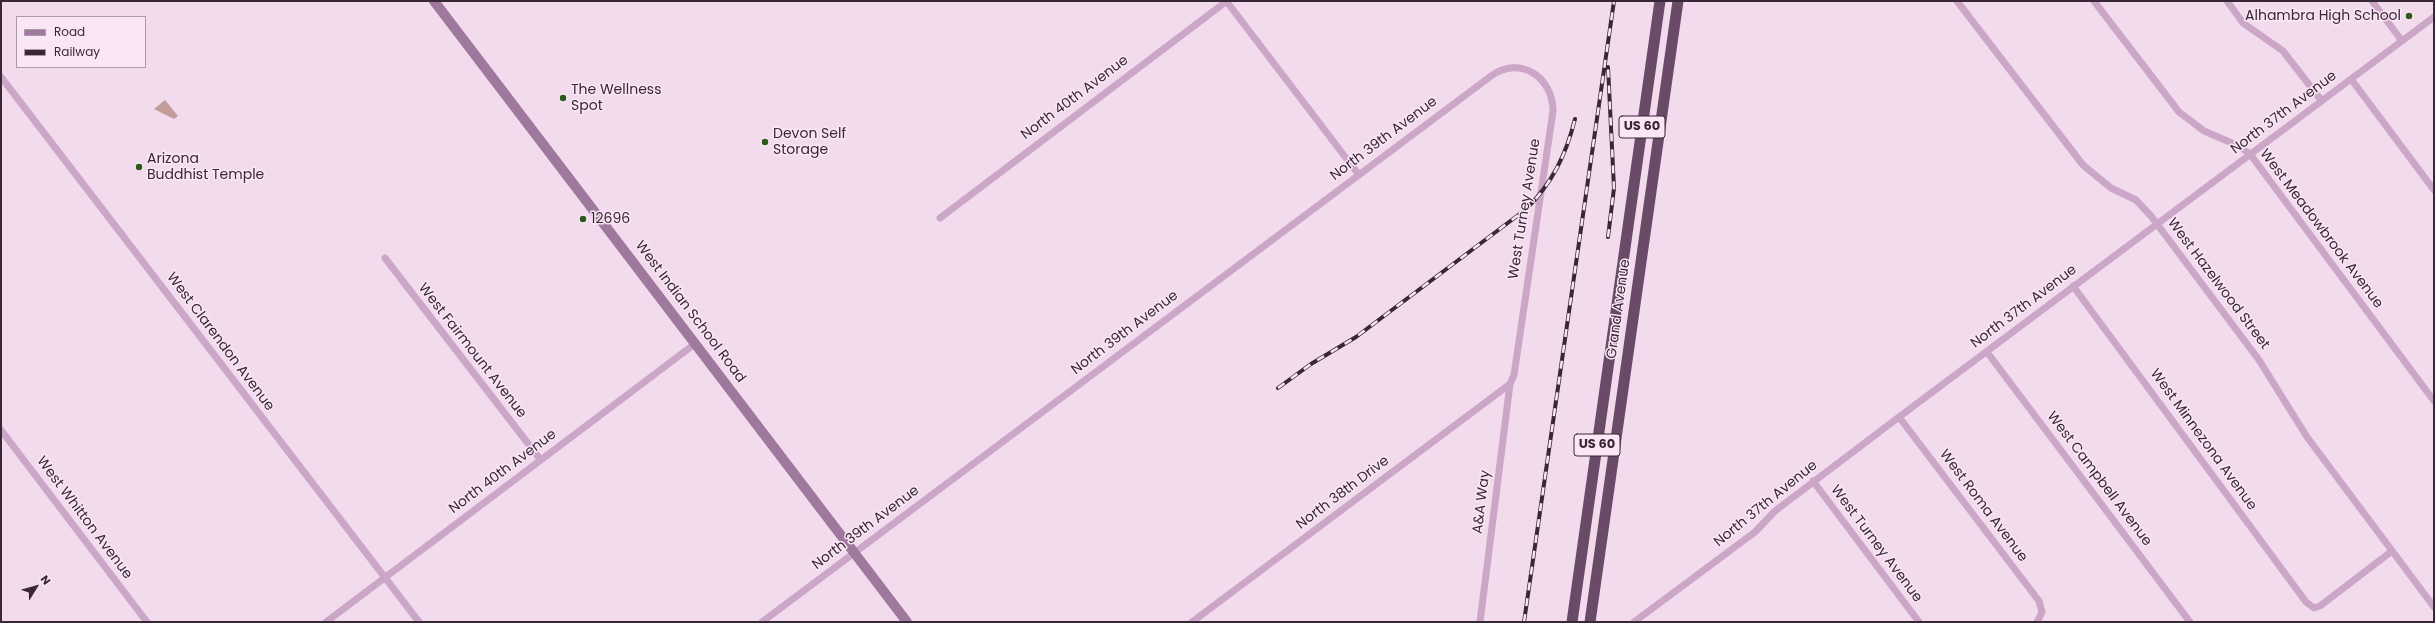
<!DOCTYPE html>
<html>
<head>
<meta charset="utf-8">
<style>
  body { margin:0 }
  #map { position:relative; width:2435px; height:623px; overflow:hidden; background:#f3dbee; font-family:Poppins,sans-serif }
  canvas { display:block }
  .frame { position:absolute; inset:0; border:2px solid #372737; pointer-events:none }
  .legend { position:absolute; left:16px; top:16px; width:130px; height:52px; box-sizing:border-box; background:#fae7f6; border:1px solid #ac9aaa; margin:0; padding:5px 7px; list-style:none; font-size:12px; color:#372737 }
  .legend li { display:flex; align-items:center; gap:8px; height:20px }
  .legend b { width:20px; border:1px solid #ac9aaa }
  .north { position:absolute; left:16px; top:567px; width:40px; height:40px; -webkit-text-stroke:3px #fae7f6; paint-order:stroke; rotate:53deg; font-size:11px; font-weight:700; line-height:16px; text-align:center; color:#372737 }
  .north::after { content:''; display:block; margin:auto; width:14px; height:18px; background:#372737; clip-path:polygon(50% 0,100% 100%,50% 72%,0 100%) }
</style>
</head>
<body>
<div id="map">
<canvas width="2435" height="623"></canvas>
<div class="frame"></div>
<ul class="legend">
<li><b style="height:5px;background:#9f789d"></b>Road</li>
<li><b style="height:5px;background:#372737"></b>Railway</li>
</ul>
<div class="north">N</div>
</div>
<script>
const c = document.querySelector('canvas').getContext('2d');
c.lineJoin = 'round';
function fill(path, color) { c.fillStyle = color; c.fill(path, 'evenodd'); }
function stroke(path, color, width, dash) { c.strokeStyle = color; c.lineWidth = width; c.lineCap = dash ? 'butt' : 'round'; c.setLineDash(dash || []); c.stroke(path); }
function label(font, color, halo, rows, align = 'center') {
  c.font = font + ' Poppins,sans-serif'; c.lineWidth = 3; c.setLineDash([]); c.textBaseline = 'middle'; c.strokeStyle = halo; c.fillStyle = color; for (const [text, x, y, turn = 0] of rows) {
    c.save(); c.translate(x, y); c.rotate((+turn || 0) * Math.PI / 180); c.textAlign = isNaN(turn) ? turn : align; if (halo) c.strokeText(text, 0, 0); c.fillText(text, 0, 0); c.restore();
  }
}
const green = new Path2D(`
  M165,100L178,116L174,119L154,109Z`);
const minor = new Path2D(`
  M1957,1L2083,165L2111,188L2136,200L2151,216L2259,360L2307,437L2434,607
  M2094,1L2179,112L2204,131L2239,146L2250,154L2434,401
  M2227,1L2243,23L2283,51L2321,100
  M2372,1L2402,41
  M1227,2L1359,175
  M1,77L419,622
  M2351,79L2434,190
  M940,218L1227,1
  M385,258L540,459
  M2073,286L2306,602L2314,608L2320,606L2392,551
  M1987,352L2190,622
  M1899,417L2039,601L2042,612L2037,622
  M1,430L147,622
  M1813,481L1919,622
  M326,622L696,343
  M762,622L1491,76C1520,55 1553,77 1553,111L1514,375L1510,384L1480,622
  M1192,622L1510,384
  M1634,622L1755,532L1775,511L1899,417L2434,17`);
const secondary = new Path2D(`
  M434,1L907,622`);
const trunk = new Path2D(`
  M1572,622L1660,1
  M1590,622L1678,1`);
const rail = new Path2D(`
  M1608,237L1614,188L1608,67
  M1278,388L1311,364L1356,337L1525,210C1552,184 1566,155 1575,119
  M1524,622L1614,1`);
const markers = [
  [2409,16,4,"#2c5a1b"],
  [563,98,4,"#2c5a1b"],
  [765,142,4,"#2c5a1b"],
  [139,167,4,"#2c5a1b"],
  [583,219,4,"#2c5a1b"]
];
const shields = [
  [1642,127,46],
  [1597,445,46]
];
const shieldNames = [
  ["US 60",1642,127],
  ["US 60",1597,445]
];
const poiNames = [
  ["Alhambra High School",2401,16,"right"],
  ["The Wellness",571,90],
  ["Spot",571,106],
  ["Devon Self",773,134],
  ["Storage",773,150],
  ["Arizona",147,159],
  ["Buddhist Temple",147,175],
  ["12696",591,219]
];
const streetNames = [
  ["North 40th Avenue",1075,98,-37],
  ["North 37th Avenue",2284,113,-37],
  ["North 39th Avenue",1384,139,-37],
  ["West Turney Avenue",1525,209,-81],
  ["West Meadowbrook Avenue",2321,229,53],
  ["West Hazelwood Street",2218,284,53],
  ["North 37th Avenue",2024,307,-37],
  ["Grand Avenue",1619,309,-82],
  ["West Indian School Road",690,312,53],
  ["North 39th Avenue",1125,333,-37],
  ["West Clarendon Avenue",220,342,53],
  ["West Fairmount Avenue",472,351,52],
  ["West Minnezona Avenue",2203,440,54],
  ["North 40th Avenue",503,472,-37],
  ["West Campbell Avenue",2099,479,53],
  ["North 38th Drive",1343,493,-37],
  ["A&A Way",1482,502,-83],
  ["North 37th Avenue",1766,504,-39],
  ["West Roma Avenue",1983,506,53],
  ["West Whitton Avenue",84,518,53],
  ["North 39th Avenue",866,528,-37],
  ["West Turney Avenue",1876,544,53]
];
fill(green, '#c29b9a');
stroke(minor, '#cba6c6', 7);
stroke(secondary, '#9f789d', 10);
stroke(trunk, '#694b68', 11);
stroke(rail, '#372737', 4);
stroke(rail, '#fae7f6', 2.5, [8]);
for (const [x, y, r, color] of markers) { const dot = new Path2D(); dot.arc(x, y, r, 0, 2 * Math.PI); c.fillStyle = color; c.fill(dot); stroke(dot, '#fae7f6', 1.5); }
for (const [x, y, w] of shields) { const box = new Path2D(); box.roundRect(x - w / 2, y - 11, w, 22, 3); c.fillStyle = '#fae7f6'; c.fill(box); stroke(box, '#372737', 1); }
label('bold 13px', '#372737', null, shieldNames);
label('14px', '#372737', '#fae7f6', poiNames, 'left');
label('14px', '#372737', '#fae7f6', streetNames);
</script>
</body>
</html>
